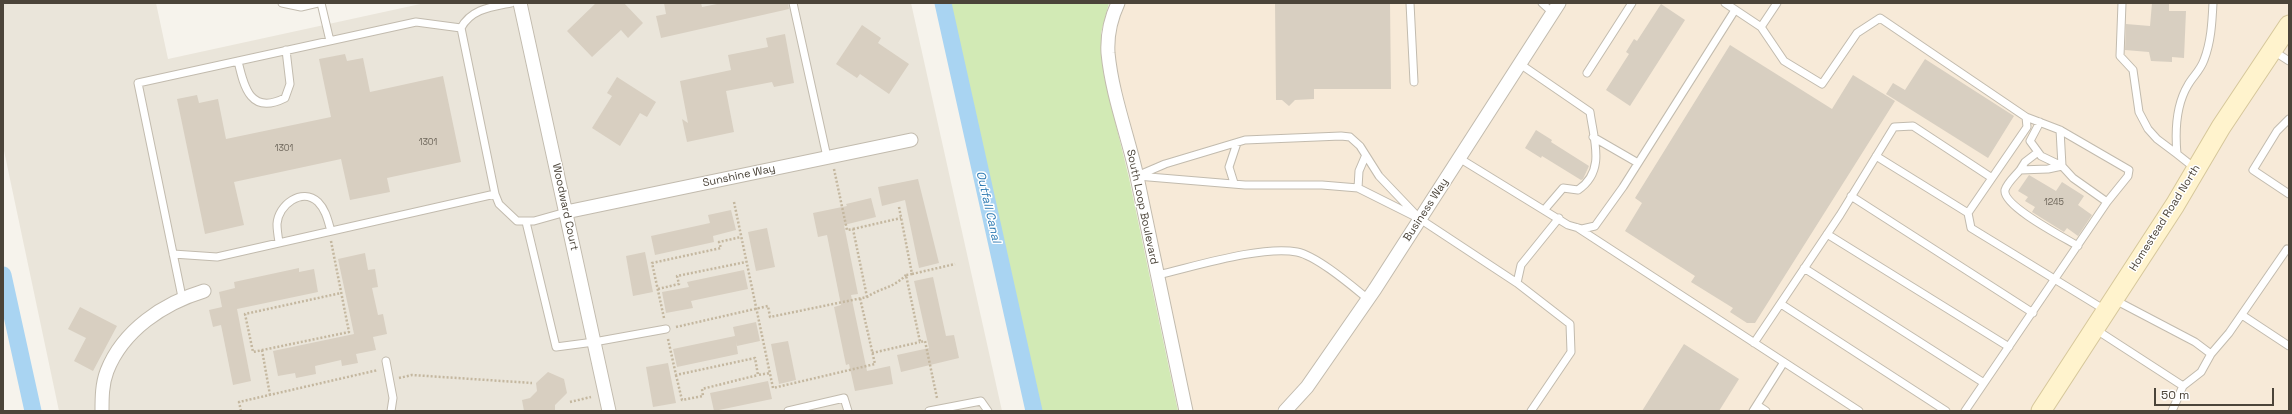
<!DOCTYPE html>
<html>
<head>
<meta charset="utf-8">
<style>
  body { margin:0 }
  #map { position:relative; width:2292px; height:414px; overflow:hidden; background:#f6f3ec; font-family:"Space Grotesk",sans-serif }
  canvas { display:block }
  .frame { position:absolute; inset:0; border:4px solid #4b4439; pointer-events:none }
  .scale { position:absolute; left:2154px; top:388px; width:120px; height:18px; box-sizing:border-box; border:2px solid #4b4439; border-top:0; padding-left:5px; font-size:12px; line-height:14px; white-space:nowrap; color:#4b4439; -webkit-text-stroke:3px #fff; paint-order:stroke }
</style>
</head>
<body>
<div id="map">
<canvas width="2292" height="414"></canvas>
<div class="frame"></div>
<div class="scale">50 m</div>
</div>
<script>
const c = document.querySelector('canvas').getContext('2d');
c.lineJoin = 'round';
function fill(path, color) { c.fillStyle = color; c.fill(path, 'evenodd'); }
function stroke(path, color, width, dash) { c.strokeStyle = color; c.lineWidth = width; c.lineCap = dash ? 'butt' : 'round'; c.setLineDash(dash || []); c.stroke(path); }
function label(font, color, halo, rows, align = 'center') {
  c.font = font + ' "Space Grotesk",sans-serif'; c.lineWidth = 3; c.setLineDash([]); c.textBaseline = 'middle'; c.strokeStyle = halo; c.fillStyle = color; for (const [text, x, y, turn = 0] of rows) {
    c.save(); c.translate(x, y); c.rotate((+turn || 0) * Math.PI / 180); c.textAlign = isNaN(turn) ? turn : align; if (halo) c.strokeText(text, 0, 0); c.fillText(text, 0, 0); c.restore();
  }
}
const residential = new Path2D(`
  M3,3H156L168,59L425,3H911L1002,411H59L3,146Z`);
const commercial = new Path2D(`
  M1118,3H2289V411H1186L1112,75Z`);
const green = new Path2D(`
  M949,3H1109L1101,33L1104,76L1129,178L1178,411H1038Z`);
const canal = new Path2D(`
  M943,3L1034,411
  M3,275L33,411`);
const building = new Path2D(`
  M596,3H624L643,23L628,38L621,30L592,57L567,31Z
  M664,3H701L702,7L722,3H788L789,9L661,38L656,16L666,14Z
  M1275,3H1390L1391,89H1314V99L1295,100L1289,106L1282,100H1276Z
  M2152,3H2169V11H2186L2184,58L2172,57V62L2151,61L2149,52L2125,50L2126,24L2150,26Z
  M1661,4L1685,20L1630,106L1606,90L1629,54L1626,52L1634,39L1637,41Z
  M862,25L881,38L878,43L909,64L889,94L860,74L857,78L836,64Z
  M785,34L794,83L774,87L772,82L726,91L734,132L687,142L682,119L688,123L680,81L731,70L728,55L768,47L766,38Z
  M1730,45L1832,109L1853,75L1895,101L1755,323H1747L1730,312L1733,308L1691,282L1695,276L1625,231L1642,203L1635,198Z
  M345,54L347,61L363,58L370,92L443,76L461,162L387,178L390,192L350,200L341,159L234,182L244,225L205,234L177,99L197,95L199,103L218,99L226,139L331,117L319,59Z
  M1925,59L2014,116L1988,158L1886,94L1893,83L1905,90Z
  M617,77L656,102L647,117L640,113L620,146L592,128L612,96L607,93Z
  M1536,130L1552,140L1551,142L1589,166L1583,179L1581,180L1542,156L1541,158L1525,148Z
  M2029,175L2056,191L2062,182L2084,196L2078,205L2092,215L2078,236L2067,228L2064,232L2032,212L2035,207L2025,201L2028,197L2018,191Z
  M918,179L939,263L919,268L905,200L882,206L878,187Z
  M871,198L876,217L844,225L858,294L851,295L867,371L890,366L893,384L855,391L849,364L846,365L834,307L841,305L827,235L818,237L813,213L847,206L846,204Z
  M731,210L736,230L713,236L714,242L655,255L651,236L710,223L708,215Z
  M767,228L775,267L756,271L748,232Z
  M645,252L653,292L633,296L626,256Z
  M365,253L368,270L375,269L378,287L372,288L378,315L383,314L387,334L373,337L376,350L356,354L358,363L342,366L341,360L315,366L316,374L296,378L295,373L278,376L273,351L354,334L338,259Z
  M299,268V272L314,269L318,292L237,309L251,381L233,385L221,325L213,327L209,310L222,307L219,292L235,288L234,282Z
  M744,270L748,289L691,301L693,308L666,313L662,292L689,287L687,282Z
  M933,277L946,336L954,335L959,358L901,372L897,355L929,348L914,281Z
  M80,307L117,326L93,371L74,361L86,338L68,329Z
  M756,322L760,341L737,346L736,341L738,354L677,367L673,349L735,336L733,327Z
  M788,341L796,380L779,384L771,344Z
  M1684,344L1739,379L1719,411H1642Z
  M668,363L676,403L653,407L646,367Z
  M548,372L564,379L567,393L555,405V411H524L522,400L530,398L537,391L536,383Z
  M768,381L772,399L714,411L710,393Z`);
const path = new Path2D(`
  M834,169L847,230L853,229L867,297
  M734,202L773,388L875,364L860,298
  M899,207L912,274L906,275L920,342L925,341L937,398
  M853,229L901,218
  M331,241L349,332L253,352L245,314L341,293
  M912,274L955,264
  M658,289L679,284L677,276L746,262
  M664,318L652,263L721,248L719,242L741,237
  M676,327L768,306L770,317L867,297C882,287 892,289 906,275
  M668,339L676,375L755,358L758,375L770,373
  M262,350L270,395
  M872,353L920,342
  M676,375L682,400L703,396L702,389L758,375
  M399,378L412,375L532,383
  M570,402L591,397
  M241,411L239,402L378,370`);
const service = new Path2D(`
  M282,3L301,7L318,3
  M321,3L330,41
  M511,3C491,7 471,9 461,28L495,194L499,204L517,221H534L566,212
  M793,3L827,157
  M1410,3L1414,82
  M1542,3L1553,13
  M1725,3L1761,27L1784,61L1822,84L1857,33L1880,18L2026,117L2027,127L1968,213L1971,228L2105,310
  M2122,3L2120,56L2133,70L2139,112L2148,129L2157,139L2177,154
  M1761,27L1777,3
  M2272,50L2289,61
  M238,61C244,88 251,115 285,98L290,84L286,50
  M1520,64L1590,112C1594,141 1606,171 1578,190L1563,188L1545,209
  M1587,73L1632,3
  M2026,117L2060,130L2129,170L2128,176L2107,202
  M2289,119L2277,131L2253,170L2289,194
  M2040,122L2030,141L2041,156L2062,166
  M1341,136L1350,137L1360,146L1379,176L1420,219L1358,188L1322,185H1245L1137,176L1165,164L1245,140Z
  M1593,137L1638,163
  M1876,156L1968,213
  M1459,158L1568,225L1582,229L1595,226L1623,187L1735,10
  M2062,166L2048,169L2020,170C2015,176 2007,183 2005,190C2002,206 2065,238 2078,246
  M2196,169L2177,154C2175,132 2176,105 2188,85C2193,76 2200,71 2204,60C2211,42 2212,23 2213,3
  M2020,170L2025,162L2038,152
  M1234,183L1229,167L1237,143
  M1358,188L1359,171L1365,157
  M1851,196L2033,313
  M1420,219L1517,283L1521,265L1559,218
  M526,222L556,347L594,342L666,329
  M1578,228L1859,411
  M1827,234L2009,347
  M279,242C278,236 277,230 277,224C278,205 302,187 318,202C326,210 328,221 331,231
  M173,254L217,257L495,194
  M1804,268L1984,383
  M1157,275C1193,267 1262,245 1297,252C1317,256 1352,286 1368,299
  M1517,283L1570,324L1571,352L1531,411
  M182,297L138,83L416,22L461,28
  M2115,300L2195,342L2211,354
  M1781,304L1946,411
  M2242,315L2289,346
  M2095,329L2183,386
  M1754,343L1840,215L1894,127L1913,126L1992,178
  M386,361L393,398L391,411
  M1757,405L1766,411
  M788,411L844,398L848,411
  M929,411L981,401L988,411
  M1753,411L1784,362
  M1965,411L2107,202L2073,178L2062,166L2060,130
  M2172,411L2183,386L2201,372L2211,354L2229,333L2287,249L2289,250`);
const minor = new Path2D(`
  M520,3L609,411
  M1118,3C1111,18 1107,36 1108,53C1112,95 1128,136 1137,177C1154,255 1169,333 1186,411
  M566,212L911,140
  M102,411C102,398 102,384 107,371C123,330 164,303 204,291
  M1285,411L1307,387L1375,289L1559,3`);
const secondary = new Path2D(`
  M2041,411L2175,205L2221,127L2289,25`);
const numberNames = [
  ["1301",428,143],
  ["1301",284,149],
  ["1245",2054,203]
];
const streetNames = [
  ["Sunshine Way",739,176,-12],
  ["Woodward Court",565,207,78],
  ["South Loop Boulevard",1142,207,78],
  ["Business Way",1426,210,-57],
  ["Homestead Road North",2165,218,-58]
];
const waterNames = [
  ["Outfall Canal",988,207,77]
];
fill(residential, '#eae5da');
fill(commercial, '#f7ead8');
fill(green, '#d2eab5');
stroke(canal, '#a9d4f2', 17);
fill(building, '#d8cfc1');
stroke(service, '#c2bbae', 9);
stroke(minor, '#c2bbae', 15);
stroke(secondary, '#d6c79b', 21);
stroke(path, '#c4b79f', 2.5, [2, 2]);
stroke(service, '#fff', 7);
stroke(minor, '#fff', 13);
stroke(secondary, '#fff3cd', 19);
label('9px', '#6e675b', null, numberNames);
label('11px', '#4b4439', '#fff', streetNames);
label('italic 12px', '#2e7ab2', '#fff', waterNames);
</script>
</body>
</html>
